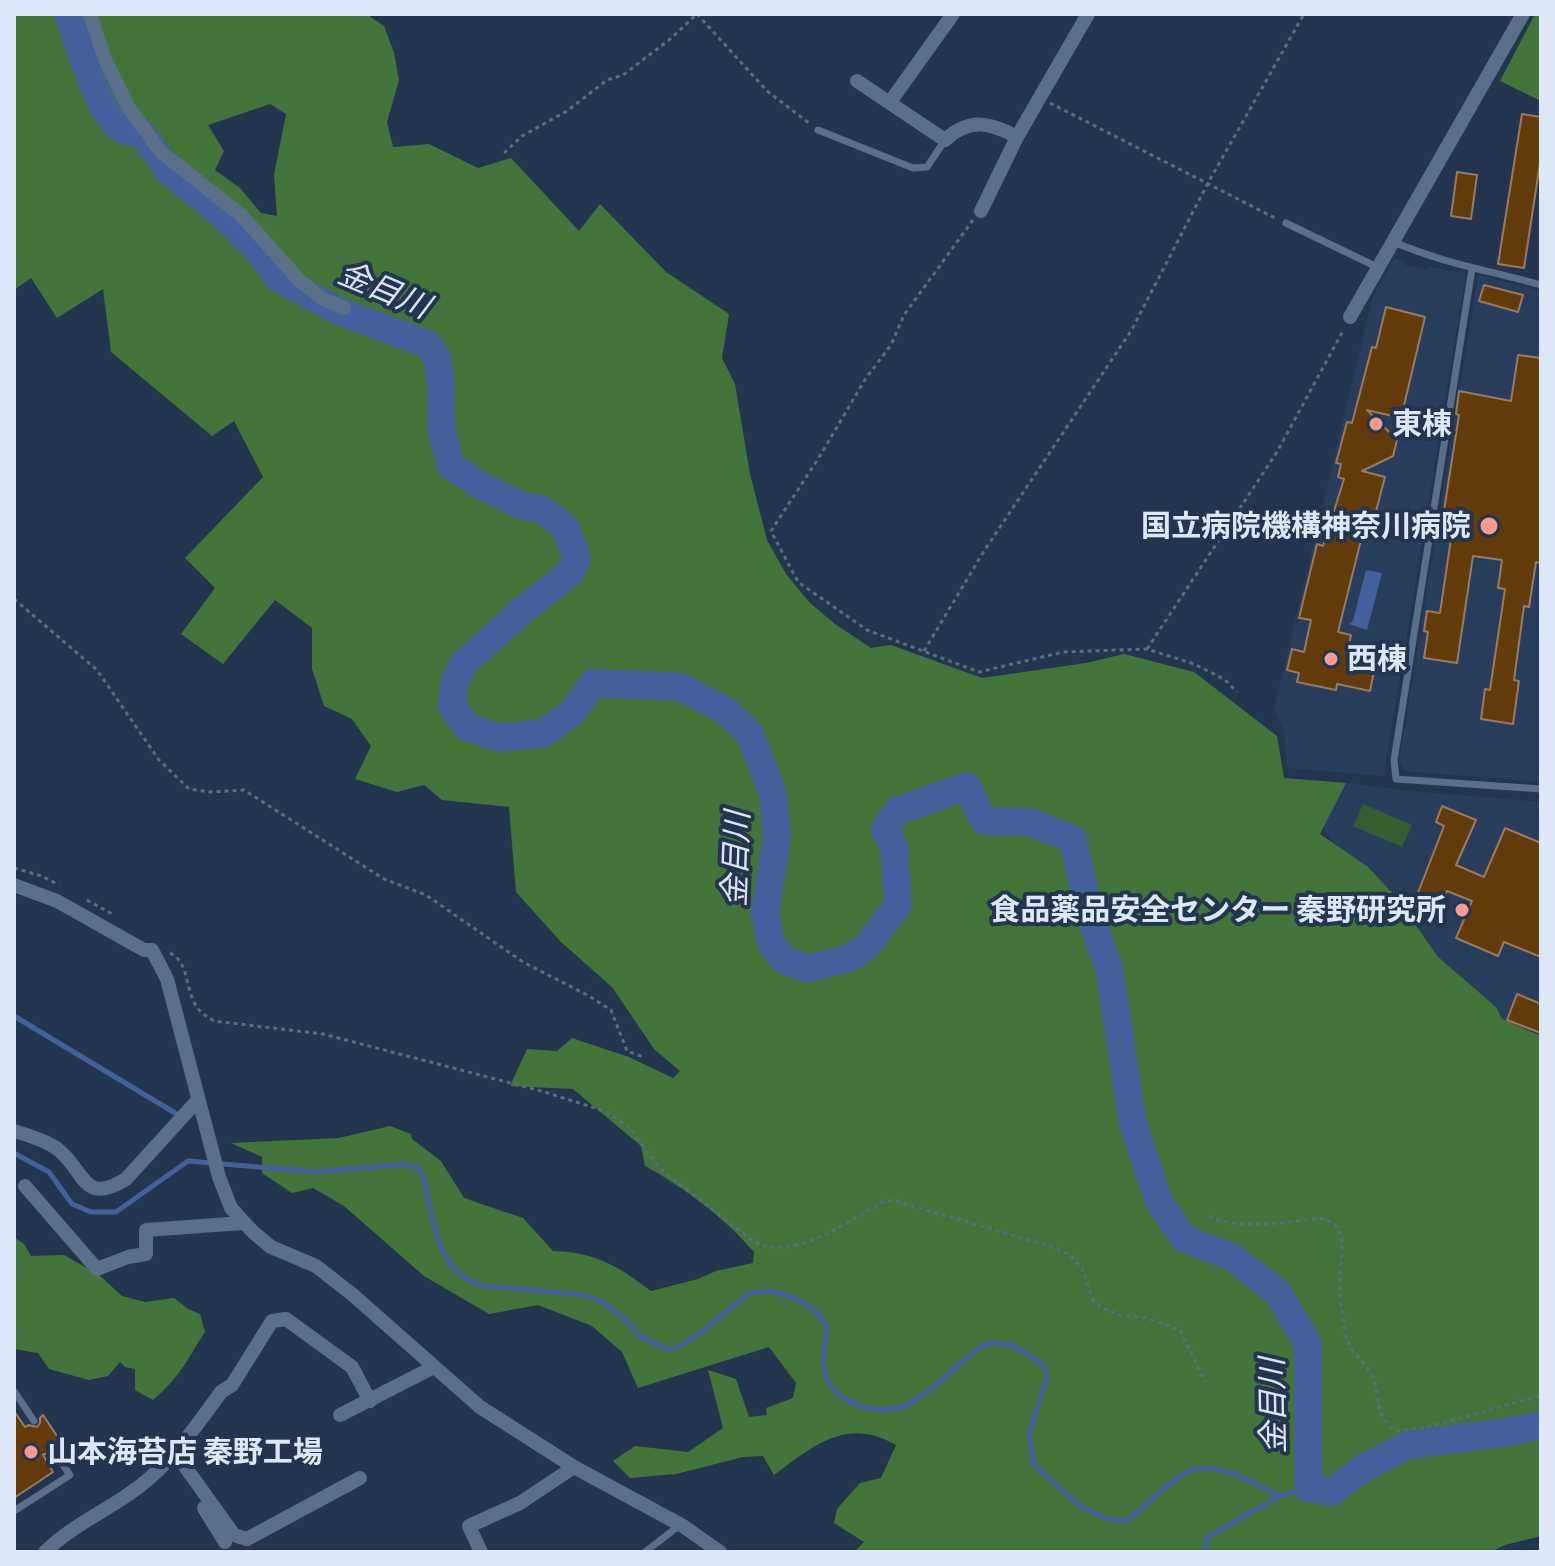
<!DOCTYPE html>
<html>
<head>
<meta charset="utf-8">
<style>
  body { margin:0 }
  #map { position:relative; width:1555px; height:1566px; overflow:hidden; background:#24364f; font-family:Commissioner,sans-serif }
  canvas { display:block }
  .frame { position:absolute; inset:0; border:16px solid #dce7f7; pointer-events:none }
</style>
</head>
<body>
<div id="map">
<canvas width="1555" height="1566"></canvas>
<div class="frame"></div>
</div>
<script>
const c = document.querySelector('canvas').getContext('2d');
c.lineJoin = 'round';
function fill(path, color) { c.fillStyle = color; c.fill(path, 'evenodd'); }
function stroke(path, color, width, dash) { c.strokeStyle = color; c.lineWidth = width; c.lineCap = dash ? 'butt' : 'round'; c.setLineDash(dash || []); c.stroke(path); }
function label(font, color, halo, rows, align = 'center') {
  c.font = font + ' Commissioner,"Noto Sans JP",sans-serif'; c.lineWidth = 8; c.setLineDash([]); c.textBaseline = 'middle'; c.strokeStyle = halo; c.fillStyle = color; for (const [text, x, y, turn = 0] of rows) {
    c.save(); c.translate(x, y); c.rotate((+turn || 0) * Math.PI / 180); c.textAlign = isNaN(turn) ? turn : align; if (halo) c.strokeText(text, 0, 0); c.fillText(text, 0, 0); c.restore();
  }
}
const built = new Path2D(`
  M1394,258L1402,260L1405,265L1426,270L1429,267L1466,273L1384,776L1287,768L1284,733L1274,709L1373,296Z
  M1478,275L1541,291V782L1405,771L1399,762Z
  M1346,783L1409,791L1541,802V1059L1441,992L1323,828Z`);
const green = new Path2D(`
  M1363,804L1412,825L1402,847L1353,826Z`);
const forest = new Path2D(`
  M14,14H366L384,26L394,53L399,80L387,122L393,147L429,144L478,168L511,158L579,231L600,204L666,272L729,314L722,358L735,384L750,474L767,540L786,574L810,603L835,624L871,648L891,645L982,678L1086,663L1124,654L1194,672L1277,736L1284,778L1346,783L1320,834L1368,867L1396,897L1438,957L1496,1007L1502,1019L1541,1036V1536L1505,1545L1490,1552H854L864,1542L834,1523L837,1509L860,1483L881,1478L896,1445C847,1416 813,1446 774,1475L763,1456L743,1457L676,1474L630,1478L613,1461L635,1446L688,1452L723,1428L708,1370L736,1379L749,1417L767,1415L766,1408L793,1398L796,1383L769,1347L638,1388L622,1352L592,1326L538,1305L489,1314L424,1276L344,1206L313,1188L292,1193L262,1173V1157L231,1143L339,1138L390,1126L411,1134L412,1139L441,1161L464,1198L523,1218L553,1251C595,1252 618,1266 651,1291L698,1279L716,1271L753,1263L754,1252C725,1218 685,1188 645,1166L641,1146L573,1089L510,1086L527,1049L557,1051L572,1038L629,1057L673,1078L680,1071L654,1049L612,987L561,942L516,892L509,807L442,800L424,785L397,792L355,779L371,746L352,719L324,706L312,669V628L275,600L223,664L181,634L215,588L185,558L263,477L234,421L212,436L111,352L103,289L57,318L31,278L14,290ZM270,104L286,114L274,175L277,216L261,213L240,188L215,170L224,151L208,125Z
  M1535,14H1541V101L1500,81Z
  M14,1237L24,1244L31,1256L64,1255L99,1275L122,1296L145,1302L174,1298L188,1309L200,1314L205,1332C186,1361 181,1376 153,1400L135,1390V1369L125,1367L120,1362L108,1376L89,1380L49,1369L38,1353L14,1349Z`);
const water = new Path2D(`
  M1366,570L1382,573L1367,630L1349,624L1353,621Z`);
const stream = new Path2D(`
  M14,1016L175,1113
  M14,1153L49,1172L72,1204L91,1212H116L188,1161L317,1172L403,1164L417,1167L423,1176C434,1218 435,1278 487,1286L585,1295L602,1302L618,1313L643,1338L667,1349L677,1348L700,1333L749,1293L771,1291L791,1297L811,1307L827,1325C823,1356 816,1384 849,1401C900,1426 926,1393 962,1362C971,1354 981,1345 993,1343C1011,1341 1031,1356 1044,1365L1047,1378L1029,1434L1034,1465L1080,1506L1105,1518L1127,1521C1141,1510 1177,1474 1191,1470C1221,1461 1254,1484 1280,1496L1308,1488
  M1204,1552L1207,1537L1280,1496`);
const river = new Path2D(`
  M68,14C78,42 97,107 117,126C124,132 132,132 141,132L170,172L220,213L257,250L279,279L341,312L429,345L438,361L441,387V428L451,466L480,485L523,506L541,509L565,527L577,558L571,572L524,609L463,664L454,684L452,706L467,727L500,738L544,733L573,712L593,683L681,687L726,711L750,734L773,794L777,836L765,914L772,945L783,959L808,969L849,958L866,947L898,905L894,847L885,829L897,811L967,786L984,821L1030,822L1073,839L1089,913L1109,968L1133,1124L1159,1202L1185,1239L1232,1257L1277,1292L1308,1344V1488L1332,1492L1363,1468L1408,1445L1508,1432L1541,1425`);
const building = new Path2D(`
  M1522,114L1541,117L1540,163L1524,268L1498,264Z
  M1457,172L1477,175L1471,219L1451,216Z
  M1484,285L1523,295L1518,312L1479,301Z
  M1386,307L1425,317L1401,418L1367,410L1397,440L1393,456L1362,471L1385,477L1375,515L1383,516L1377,540L1362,536L1338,632L1351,635L1349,645L1374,650L1371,666L1375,667L1370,691L1337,684L1336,690L1297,682L1299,673L1287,670L1292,649L1304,652L1311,620L1299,618L1317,544L1323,546L1344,479L1338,477L1341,464L1336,463L1347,422L1352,423L1372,347L1376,348Z
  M1518,355L1541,358V563L1536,562L1529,607L1524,606L1514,680L1519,681L1513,724L1481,719L1485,689L1490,690L1505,589L1498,588L1502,560L1473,556L1457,663L1424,658L1428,632L1424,631L1427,611L1440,613L1453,525L1442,523L1459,415L1456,414L1459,391L1511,401Z
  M1442,806L1476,820L1456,865L1484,877L1505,828L1541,843V957L1504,942L1498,956L1456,938L1472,901L1447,891L1436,919L1412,908L1444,826L1436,822Z
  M1517,994L1541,1004V1033L1507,1020Z
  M14,1411L25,1427L29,1425L37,1427L40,1423V1418L43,1415L61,1442L57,1445L52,1443L48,1444L47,1453L43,1455L53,1472L14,1498Z`);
const path = new Path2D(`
  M697,14L767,91L809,123
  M1050,103L1275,218
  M504,153L522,136L567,111L607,80L623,75L669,40L697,14
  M973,220L904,315L891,345L866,378L818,459L771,531L798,582L867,630L979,672L1063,652L1147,649L1194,664L1224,679L1237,692
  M14,599L97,670L159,760L189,789L210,792L244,790L384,879L426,895L523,962L589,996L611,1010L627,1051L643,1057
  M1147,649L1277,452L1344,329
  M924,651L984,551L1131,331L1208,183L1304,14
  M14,868L42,876L59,885
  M87,900L112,914
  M170,953C189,962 185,987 195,1004C199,1012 206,1016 214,1021L323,1034L545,1092L607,1112L630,1128L659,1168L753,1241C759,1243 765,1247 771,1247C810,1251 851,1219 883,1202L892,1200L1053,1247L1070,1255L1082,1268L1093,1300L1102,1308L1120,1315L1146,1318L1180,1330L1205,1382
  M1209,1216C1241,1231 1285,1222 1319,1218C1327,1220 1336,1223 1339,1231C1345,1244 1341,1260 1340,1274C1339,1293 1342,1317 1346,1335C1351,1355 1366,1362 1372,1376C1382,1398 1373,1413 1395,1431C1446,1427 1492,1407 1541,1396`);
const lane = new Path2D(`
  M818,130L913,168L927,167L945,140
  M1286,223L1379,268
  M1394,242C1442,263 1491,271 1541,285
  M1472,269L1394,760L1396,779L1541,789
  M14,1391L34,1421
  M14,1511L70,1475L52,1449
  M645,1552L680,1525`);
const street = new Path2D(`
  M90,14L104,57L129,108L160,151L241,215L299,280L321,298L344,308
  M857,81L945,140C969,118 990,122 1017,137
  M890,102L953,14
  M981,211L1017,137L1088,14
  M1350,317L1523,14
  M14,885L57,901L144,950H152L167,979L219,1177L231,1208L253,1232L271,1247L316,1266L353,1295L480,1407L574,1467L683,1526L720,1552
  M14,1131C27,1135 45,1140 56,1148C85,1168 81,1207 126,1179L197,1101
  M25,1186L97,1269L128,1257L146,1254V1230L243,1223
  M340,1415L434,1367
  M176,1454L234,1535L247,1539L360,1478
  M204,1508L225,1542
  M45,1552C69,1528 98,1515 126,1496C167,1470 193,1430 221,1392L232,1385L272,1321L286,1319L352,1367L370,1401
  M481,1552L469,1526L520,1503L574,1467`);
const markers = [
  [1376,424,8,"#f59c92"],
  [1489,526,10,"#f59c92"],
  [1331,659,8,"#f59c92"],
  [1462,910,8,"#f59c92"],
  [31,1452,8,"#f59c92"]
];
const poiNames = [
  ["東棟",1392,424],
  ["国立病院機構神奈川病院",1471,526,"right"],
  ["西棟",1347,659],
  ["食品薬品安全センター 秦野研究所",1446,910,"right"],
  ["山本海苔店 秦野工場",47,1452]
];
const waterNames = [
  ["金目川",384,290,23],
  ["金目川",736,859,-88],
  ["金目川",1273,1406,-91]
];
fill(built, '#293e5d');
fill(green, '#375d30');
fill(forest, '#43753b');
fill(water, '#44619d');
stroke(stream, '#44619d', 5);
stroke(river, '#44619d', 28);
fill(building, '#643b0b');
stroke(building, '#977b62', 2);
stroke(path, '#5c6c82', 3, [4, 4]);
stroke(lane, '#5b6e8a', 7);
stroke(street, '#5b6e8a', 14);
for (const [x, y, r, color] of markers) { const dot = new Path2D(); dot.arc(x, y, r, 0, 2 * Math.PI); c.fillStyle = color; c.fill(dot); stroke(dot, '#24364f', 3); }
label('bold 30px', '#dce7f7', '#24364f', poiNames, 'left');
label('italic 32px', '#dbe4f6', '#24364f', waterNames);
</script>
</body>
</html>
